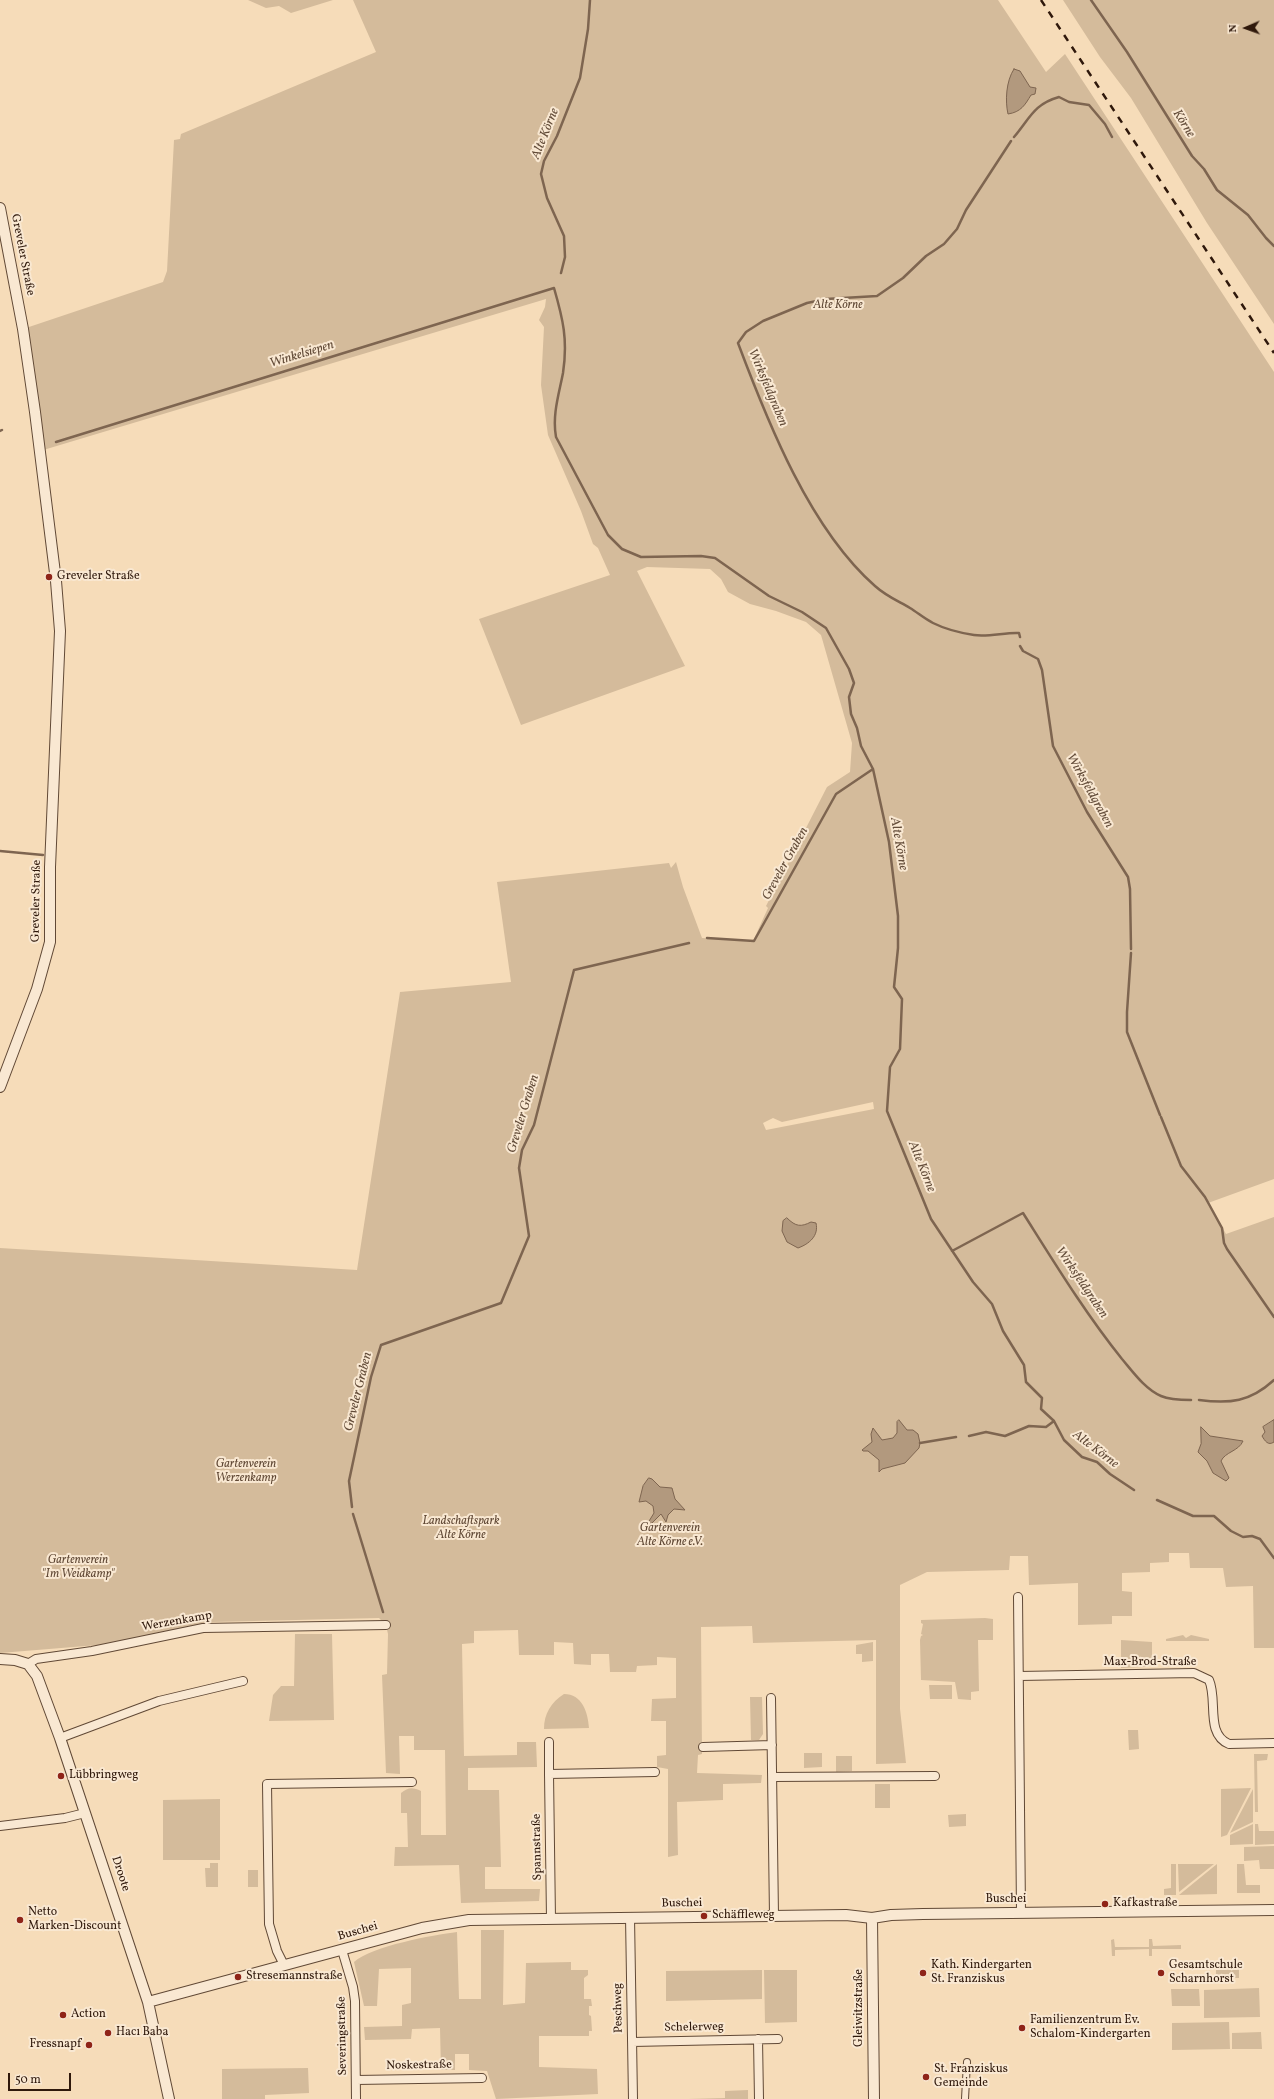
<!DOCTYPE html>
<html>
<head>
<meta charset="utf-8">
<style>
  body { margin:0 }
  #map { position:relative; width:1274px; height:2099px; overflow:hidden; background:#f6dcb9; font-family:Vollkorn,serif }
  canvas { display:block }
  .north { position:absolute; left:1226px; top:8px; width:40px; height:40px; -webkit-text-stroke:3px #f9e8d2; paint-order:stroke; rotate:268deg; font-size:11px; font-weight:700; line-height:16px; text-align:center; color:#2f180b }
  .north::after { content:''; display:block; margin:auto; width:14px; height:18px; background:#2f180b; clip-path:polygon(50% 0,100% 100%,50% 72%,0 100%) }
  .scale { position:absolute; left:8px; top:2073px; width:63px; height:18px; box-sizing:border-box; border:2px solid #2f180b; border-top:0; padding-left:5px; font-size:12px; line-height:14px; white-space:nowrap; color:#2f180b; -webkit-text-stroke:3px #f9e8d2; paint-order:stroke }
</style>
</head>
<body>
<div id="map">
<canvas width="1274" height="2099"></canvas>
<div class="north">N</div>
<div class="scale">50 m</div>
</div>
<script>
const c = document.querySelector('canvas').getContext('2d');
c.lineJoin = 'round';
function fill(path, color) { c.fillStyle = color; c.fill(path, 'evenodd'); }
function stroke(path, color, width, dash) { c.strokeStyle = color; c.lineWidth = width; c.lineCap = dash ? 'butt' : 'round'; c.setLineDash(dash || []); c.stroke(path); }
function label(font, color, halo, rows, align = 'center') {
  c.font = font + ' Vollkorn,serif'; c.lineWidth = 4; c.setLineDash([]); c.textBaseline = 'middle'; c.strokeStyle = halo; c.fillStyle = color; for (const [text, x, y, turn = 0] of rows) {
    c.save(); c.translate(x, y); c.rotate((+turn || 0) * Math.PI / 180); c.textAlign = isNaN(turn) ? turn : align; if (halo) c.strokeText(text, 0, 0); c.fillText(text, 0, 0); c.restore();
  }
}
const green = new Path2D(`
  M248,0H333L291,13L279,6L266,8Z
  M353,0H998L1046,72L1065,54L1274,372V1179L1208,1203L1226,1234L1274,1217V1648H1254L1253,1586L1226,1587L1223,1568H1190L1189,1553H1169V1562L1150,1563V1572L1122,1573V1591L1132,1592V1616H1112V1624L1078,1625V1583L1029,1585L1028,1556H1010L1009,1570L927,1572L900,1585V1709L906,1763L876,1764V1640L753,1643L752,1626L701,1627L702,1754L698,1755L697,1773L762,1775L761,1783L723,1784V1800L677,1802L678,1855L668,1857V1769L657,1767V1756L666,1755V1721H651L652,1699L676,1698V1658L657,1657V1665L637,1666L636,1672H610L609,1654H591V1665L574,1664L573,1643L554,1642V1655H519L518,1630L474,1631V1643L462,1644L464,1756L517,1755V1742H536L537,1767L468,1768V1790H499L501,1867H485V1889H540L539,1901L461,1903L459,1865L394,1866L395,1847H408L407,1813H401V1793C408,1787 413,1787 421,1791V1835H446L445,1750H414V1736H399L400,1774L386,1773L382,1675L387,1674L388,1634L386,1625L379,1618L213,1622L98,1645L0,1653V1248L357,1270L400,992L511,982L497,882L669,863L671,868L676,862L683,887L702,938L753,941L768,908L766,906L827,787L850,772L852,743L821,635L806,622L776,611L750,604L728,592L721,579L710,569L647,567L637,571L685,666L521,725L479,619L610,575L598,548L593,544L581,511L548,435L541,385L544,327L539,320L545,307L546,299L40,451L23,329L163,282L167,271L174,140L180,139L181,134L376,52ZM873,1102L874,1109L766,1130L763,1123L773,1118L782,1122Z
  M1063,0H1274V324L1207,223L1131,98L1100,57Z
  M985,1618L993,1619V1640H978L979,1691L971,1692V1700L958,1699L955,1682L921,1680L920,1640L921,1636L923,1635L921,1634L923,1624L921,1623V1620Z
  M295,1634H332L334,1720L269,1721L273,1695L281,1686H294Z
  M1183,1635L1186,1638L1191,1635L1209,1639V1641H1166V1639Z
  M1121,1640L1152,1642V1660H1146V1667L1121,1668Z
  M873,1642V1661L862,1662V1654H856V1645Z
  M929,1685H952V1699H930Z
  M564,1694C582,1694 588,1712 589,1728L544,1729C544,1714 551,1702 564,1694Z
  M750,1697H762L763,1734L759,1740H751Z
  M1128,1730H1138L1139,1749L1129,1750Z
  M822,1753V1767L804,1768V1753Z
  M1254,1754H1268L1267,1760L1257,1761L1258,1812H1255Z
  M836,1756H852V1771L836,1772Z
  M875,1784H890V1808H875Z
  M1251,1788L1227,1835L1221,1837V1789Z
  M1253,1789V1822L1230,1833Z
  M220,1799V1860H163V1800Z
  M966,1814V1826L949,1827L948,1815Z
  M1253,1824V1844L1230,1845V1835Z
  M1255,1824H1258L1259,1831H1274V1844L1255,1845Z
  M1274,1846V1869H1260L1259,1860L1244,1861V1847Z
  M210,1863H218V1887H206L205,1868H210Z
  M1171,1864H1176V1895H1164V1889L1171,1888Z
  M1178,1864H1214L1179,1892Z
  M1217,1864V1894L1179,1895Z
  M1237,1864H1244L1246,1885H1260V1893H1237Z
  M248,1870H258V1887H248Z
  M481,1930H504L503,2005L525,2003L526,1963L571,1962V1970H588V1975L584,1978V1999H591L592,2006H589V2015L591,2016L592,2031H589V2036H539V2067L597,2069L598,2094L496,2099L487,2071L469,2070V2054H455V2070H441L440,2028L412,2029L411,2039L365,2040L364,2027L402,2026V2005L411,2003V1968L379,1969L377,2006H364L354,1962C372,1946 433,1935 457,1932L459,1999H481Z
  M1114,1939L1115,1947H1149V1939H1152L1153,1946L1181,1945V1949H1152V1956H1149V1949L1115,1950V1956H1112L1111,1940Z
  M1216,1962H1239V1978H1216Z
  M762,1970V1999L666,2001V1971Z
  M764,1970H797V2022L765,2023Z
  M1259,1988L1260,2017L1204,2018V1990Z
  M1171,1989H1199L1200,2006H1172Z
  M1229,2022L1230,2049L1172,2050V2023Z
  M1261,2032L1262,2049H1232V2033Z
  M308,2068L309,2093L265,2095V2099H222V2069Z
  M748,2090V2099H688L725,2098V2091Z`);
const water = new Path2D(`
  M1014,69L1020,71L1030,87L1036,88L1035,94L1031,95C1025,105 1021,112 1008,114C1005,101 1006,81 1014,69Z
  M787,1218C796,1227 801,1227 811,1222L816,1223C819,1236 809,1244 798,1248L787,1242L782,1231L783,1221Z
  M899,1420L907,1430H913L918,1434L920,1443L919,1448L905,1463L882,1469L879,1472V1460L868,1451H863L862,1450L872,1442L871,1434L873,1428L882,1440L893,1438L897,1433V1422Z
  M1274,1420V1442C1268,1446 1265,1441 1262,1436L1265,1432L1263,1427Z
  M1201,1427L1210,1436L1243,1441C1239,1451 1225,1452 1221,1461L1229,1478L1226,1481L1213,1473L1207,1461L1198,1452L1201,1444Z
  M649,1478L652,1479L660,1487L672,1488L675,1499L685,1510L674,1509L668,1515L666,1522L661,1514L652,1523L646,1526L654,1513L653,1506L646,1501L639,1502L643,1486Z`);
const stream = new Path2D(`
  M1091,0L1127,52L1192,156L1204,169L1217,190L1248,215L1266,238L1274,246
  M1014,137C1030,118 1034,104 1059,97L1069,102L1089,105L1105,124L1112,137
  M1011,141L966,210L957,229L944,244L926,256L903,278L877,296L826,299L807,303L763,321L746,332L738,343C768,423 810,529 875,586C886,596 898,601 910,608C918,613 925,619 933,623C945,629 961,633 974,635C987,637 1003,633 1016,633H1019L1020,637
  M561,273L565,257L564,236L547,198L541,174L544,161L557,136L580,78L588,29L590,0
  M0,431L2,430
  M56,442L554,288C563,319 568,340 563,373C559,394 552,415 556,437L608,535L622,549L641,557L701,556L715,558L769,596L802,612L826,628L849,669L854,683L849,697L851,714L857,728L861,746L873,769L889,842L898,916V948L894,987L902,999L900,1049L890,1067L887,1111L931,1219L973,1282L992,1304L1003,1331L1024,1365L1026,1382L1042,1398L1041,1409L1054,1421L1064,1440L1082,1457L1097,1462L1110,1474L1134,1490
  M1020,646L1023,651L1038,659L1042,670L1053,746L1087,812L1128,877L1130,889L1131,949
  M0,851L43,855
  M707,938L754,941L836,794L873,769
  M1131,953L1127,1012V1032L1160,1115
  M1161,1117L1181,1166L1205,1197L1222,1228L1224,1243L1227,1249L1274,1317
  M952,1251L1023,1213C1054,1262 1085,1313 1122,1359C1133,1372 1145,1389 1161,1396C1170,1400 1182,1400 1191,1400
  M1199,1400C1230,1404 1250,1402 1274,1380
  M969,1436L986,1432L1005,1436L1029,1426L1046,1427L1054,1421
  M920,1443L956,1437
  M1157,1500L1193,1516H1214L1231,1531L1243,1537L1252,1536L1260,1539L1274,1558
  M352,1507L349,1481L371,1377L381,1345L501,1303L529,1236L519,1168L522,1150L534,1125L574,970L689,943
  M353,1514L383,1612`);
const pedestrian = new Path2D(`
  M965,2099L967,2062`);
const minor = new Path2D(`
  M1018,1597L1021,1913
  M28,1664L36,1659L92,1651L203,1628L386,1625
  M1019,1676L1194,1673L1209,1680C1218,1700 1205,1734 1229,1744L1274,1743
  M771,1698L774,1916
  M60,1738L159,1701L243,1681
  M549,1742V1774
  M703,1747L772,1745
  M773,1777L935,1776
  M0,1826L65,1818L85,1813
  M630,1917L633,2099
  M551,1919L549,1774L655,1772
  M342,1950L353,1987L355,2001L356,2099
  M284,1965L277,1951L269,1924L267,1784L412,1782
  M758,2039L759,2099
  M632,2042L778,2039
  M356,2080L482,2078`);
const tertiary = new Path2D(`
  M0,208L23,329L35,412L56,581L60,631L50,867V942L37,989L0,1087
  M0,1659L15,1660L28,1664L37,1676L60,1738L148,2002L169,2099
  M872,1918L874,2099
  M148,2002L422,1928L469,1920L846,1915L872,1918L891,1915L923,1914L1274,1910`);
const rail = new Path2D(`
  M1041,0L1274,353`);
const markers = [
  [49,577,4,"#8f2418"],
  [61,1776,4,"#8f2418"],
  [1105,1904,4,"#8f2418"],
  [704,1916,4,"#8f2418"],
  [20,1920,4,"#8f2418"],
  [923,1973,4,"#8f2418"],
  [1161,1973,4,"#8f2418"],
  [238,1977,4,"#8f2418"],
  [63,2015,4,"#8f2418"],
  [1022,2028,4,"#8f2418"],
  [108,2033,4,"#8f2418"],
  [89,2045,4,"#8f2418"],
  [926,2077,4,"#8f2418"]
];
const streetNames = [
  ["Greveler Straße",22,255,79],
  ["Greveler Straße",37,901,-89],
  ["Werzenkamp",177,1622,-10],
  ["Max-Brod-Straße",1150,1663],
  ["Spannstraße",538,1847,-91],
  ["Droote",120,1874,72],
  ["Buschei",1006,1900],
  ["Buschei",682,1904,-1],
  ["Buschei",358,1932,-16],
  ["Peschweg",619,2008,-91],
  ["Gleiwitzstraße",860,2008,-90],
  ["Schelerweg",694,2028,-1],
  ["Severingstraße",343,2036,-91],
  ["Noskestraße",419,2066,-1]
];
const parkNames = [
  ["Alte Körne",838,306],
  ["Gartenverein",246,1465],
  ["Werzenkamp",246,1479],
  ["Landschaftspark",461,1522],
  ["Alte Körne",461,1536],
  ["Gartenverein",670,1529],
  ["Alte Körne e.V.",670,1543],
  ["Gartenverein",78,1561],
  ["\"Im Weidkamp\"",78,1575]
];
const poiNames = [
  ["Greveler Straße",57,577],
  ["Lübbringweg",69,1776],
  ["Kafkastraße",1113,1904],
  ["Netto",28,1913],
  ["Marken-Discount",28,1927],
  ["Schäffleweg",712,1916],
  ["Kath. Kindergarten",931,1966],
  ["St. Franziskus",931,1980],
  ["Gesamtschule",1169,1966],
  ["Scharnhorst",1169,1980],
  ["Stresemannstraße",246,1977],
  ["Action",71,2015],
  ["Familienzentrum Ev.",1030,2021],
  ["Schalom-Kindergarten",1030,2035],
  ["Hacı Baba",116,2033],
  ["Fressnapf",81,2045,"right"],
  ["St. Franziskus",934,2070],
  ["Gemeinde",934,2084]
];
const waterNames = [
  ["Körne",1183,124,58],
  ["Alte Körne",546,134,-68],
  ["Winkelsiepen",302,355,-17],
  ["Wirksfeldgraben",767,388,67],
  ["Wirksfeldgraben",1089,791,61],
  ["Alte Körne",898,844,80],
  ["Greveler Graben",786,864,-61],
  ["Greveler Graben",524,1114,-73],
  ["Alte Körne",921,1167,68],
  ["Wirksfeldgraben",1081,1283,56],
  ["Greveler Graben",359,1392,-76],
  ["Alte Körne",1095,1450,37]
];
fill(green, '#d4bb9b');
fill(water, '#b2997e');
stroke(water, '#7e6550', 1);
stroke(stream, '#7e6550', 2.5);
stroke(pedestrian, '#614936', 8);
stroke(minor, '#614936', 10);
stroke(tertiary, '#614936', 12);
stroke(pedestrian, '#f9e8d2', 6);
stroke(minor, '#f9e8d2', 8);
stroke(tertiary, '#f9e8d2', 10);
stroke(rail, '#2f180b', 2.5, [7, 7]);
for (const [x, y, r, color] of markers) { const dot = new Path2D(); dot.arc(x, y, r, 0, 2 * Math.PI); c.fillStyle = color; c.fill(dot); stroke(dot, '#f9e8d2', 1.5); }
label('12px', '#2f180b', '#f9e8d2', streetNames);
label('italic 12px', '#614936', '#f9e8d2', parkNames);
label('12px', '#2f180b', '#f9e8d2', poiNames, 'left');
label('italic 13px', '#634c39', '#f9e8d2', waterNames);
</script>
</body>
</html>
